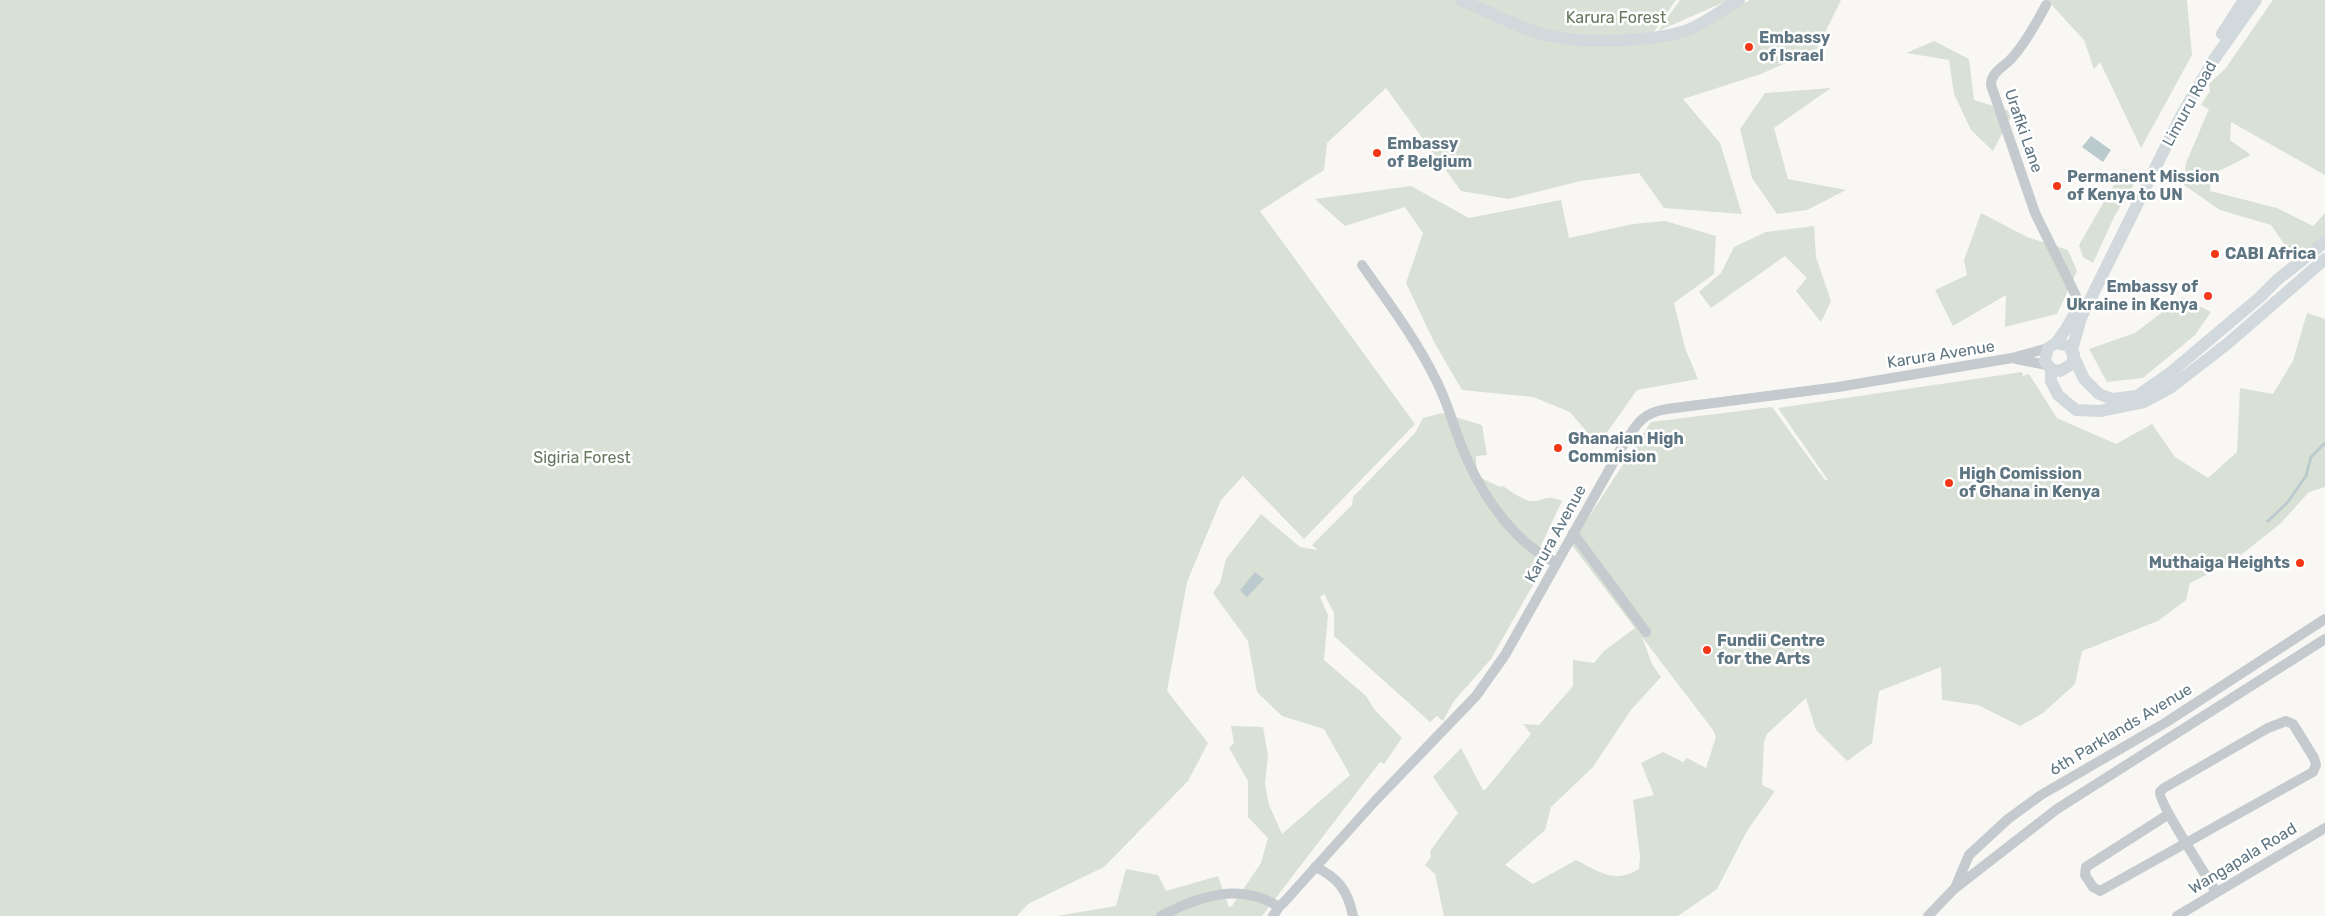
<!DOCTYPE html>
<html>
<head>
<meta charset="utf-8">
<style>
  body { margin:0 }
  canvas { display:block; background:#f8f7f4 }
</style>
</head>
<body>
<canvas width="2325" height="916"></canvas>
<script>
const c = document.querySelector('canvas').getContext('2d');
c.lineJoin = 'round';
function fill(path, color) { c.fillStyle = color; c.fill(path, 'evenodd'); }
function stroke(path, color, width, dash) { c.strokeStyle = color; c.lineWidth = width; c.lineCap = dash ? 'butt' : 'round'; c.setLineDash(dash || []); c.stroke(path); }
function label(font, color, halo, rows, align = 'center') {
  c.font = font + ' Rubik,sans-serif'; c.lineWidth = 5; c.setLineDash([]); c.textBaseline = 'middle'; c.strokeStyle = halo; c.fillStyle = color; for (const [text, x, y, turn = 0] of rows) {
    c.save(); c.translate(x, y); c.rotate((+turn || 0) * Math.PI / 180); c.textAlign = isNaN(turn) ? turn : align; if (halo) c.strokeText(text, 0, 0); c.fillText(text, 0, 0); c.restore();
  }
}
const green = new Path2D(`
  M0,0H1467L1495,10L1476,0H1676L1653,33L1634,41L1717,18L1750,0H1841L1817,49L1761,74L1683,99L1720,143L1742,214L1664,208L1639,173L1581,181L1509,199L1461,191L1386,88L1327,143L1324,170L1260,211L1415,424L1304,539L1243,476L1221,500L1187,582L1167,691L1208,743L1188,781L1104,867L1028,904L1017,916H0Z
  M1680,0H1729L1658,31Z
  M2047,0H2187L2192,55L2141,148L2100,62L2094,69L2084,40Z
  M2273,0H2325V175L2231,122L2230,140L2251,155L2211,175L2210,191L2277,208L2313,226L2325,213V248L2289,251L2271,225L2220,210L2184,185L2186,163L2209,109L2201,105L2210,91L2209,84L2225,69Z
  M1934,41L1969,59L1974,100L2013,112L1993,151L1971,130L1954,94L1949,60L1906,53Z
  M1831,88L1774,128L1788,179L1846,190L1807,210L1777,214L1752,178L1740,129L1765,93Z
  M2123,169L2140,175L2115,215L2093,263L2083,257L2079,245Z
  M1411,186L1469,218L1561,200L1569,238L1633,224L1665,221L1716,236L1714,274L1674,303L1685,348L1698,379L1637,390L1598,445L1570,412L1533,397L1462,390L1434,342L1406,283L1423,233L1405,207L1345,226L1315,199Z
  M1981,213L2027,237L2068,250L2077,271L2057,314L2005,327L2006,295L1953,326L1935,290L1967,275L1964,260Z
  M1814,226L1816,257L1831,301L1821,322L1796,291L1807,278L1785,256L1711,308L1699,292L1721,273L1734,247L1766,232Z
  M2182,297L2211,312L2195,335L2143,378L2107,382L2089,349L2135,333Z
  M2307,313L2325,319V487L2309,492L2280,524L2233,561L2190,583L2186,600L2158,621L2082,651L2075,684L2043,713L2020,726L1978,705L1942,700L1941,667L1879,691L1872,743L1847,761L1816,730L1806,698L1767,734L1764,742L1762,785L1775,791L1747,831L1717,889L1678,916H1444L1435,874L1425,865L1431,857L1430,851L1458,813L1433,777L1461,748L1483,790H1485L1531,734L1523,724L1539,725L1573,686V660L1594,663L1604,651L1635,628L1571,544L1651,422L1772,407L1825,480H1828L1778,408L2022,372L2023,376L2029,374L2057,418L2116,444L2152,424L2175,457L2208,478L2237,452L2240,388L2273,394L2293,361ZM1642,637L1713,730L1716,737L1706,768L1687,758L1683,762L1663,752L1641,763L1654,795L1633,800L1640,856L1639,869C1614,884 1600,872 1576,860L1533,884L1505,865L1545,830L1551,807L1593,767L1631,710L1661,677L1652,664Z
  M1442,413L1482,425L1487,455L1476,456L1477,476L1500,487L1503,486C1510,491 1523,500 1531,501C1546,502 1543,493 1562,501L1534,560L1542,569L1491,659L1454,701L1443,721L1437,716L1430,722L1334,636V613L1324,594L1320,597L1328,615L1324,660L1366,696L1375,710L1402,738L1384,764L1380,762L1262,916H1057L1116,906L1126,869L1158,875L1166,891L1218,876L1229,907L1232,906L1261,863L1268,838L1248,817V781L1229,748L1234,743L1231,726L1263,727L1268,755L1265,784L1269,805L1282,834L1350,775L1324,729L1282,716L1257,692L1248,641L1213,593L1220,583L1226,559L1261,514L1300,547L1318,550L1312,545L1352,505L1353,497L1415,433L1423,418Z`);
const water = new Path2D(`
  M2091,136L2111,150L2103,162L2082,147Z
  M1255,572L1264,579L1247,597L1240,590Z`);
const stream = new Path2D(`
  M2268,521L2287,503L2306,476L2311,457L2325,443`);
const minor = new Path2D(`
  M2046,5C2036,24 2026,42 2012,58C2004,67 1991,72 1991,85L2035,213L2080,304
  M1362,265C1388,302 1416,339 1436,380C1449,405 1455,433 1467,459C1485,500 1516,544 1557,563
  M2016,359L2047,365
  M1573,533L1646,632
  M2169,814L2086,867L2085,875L2093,887L2100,891L2313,772L2316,765L2314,758L2293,724L2286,721L2268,728L2164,788L2160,792C2158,802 2208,878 2216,892
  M1315,867C1338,877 1348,891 1353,916
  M1955,888L1969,855L2008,819L2041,795L2165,723L2325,619
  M1161,916C1199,896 1240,882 1279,907L1286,900L1375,801L1476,696L1505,655L1622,447C1636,426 1640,413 1667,409L1838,387L2012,358L2048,348
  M1273,916L1279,907
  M1928,916L1954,889L2057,809L2325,639
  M2177,916L2325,828`);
const major = new Path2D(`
  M1461,0C1490,12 1519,29 1550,36C1583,44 1658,42 1690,29C1707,22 1723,9 1739,0
  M2222,34L2244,0
  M2056,343L2066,329L2079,306
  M2072,350L2081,318L2181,116L2213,61L2256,0
  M2074,354L2072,364L2060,371L2051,369L2045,361L2048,348L2056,343L2069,346L2084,379L2099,394L2112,399L2137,396L2170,373L2259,298L2277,280L2325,242
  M2051,369V381L2058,395L2076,410L2100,411L2144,402L2170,388L2227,344L2325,259`);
const markers = [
  [1749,47,5,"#f43817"],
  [1377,153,5,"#f43817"],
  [2057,186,5,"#f43817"],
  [2215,254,5,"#f43817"],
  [2208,296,5,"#f43817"],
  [1558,448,5,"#f43817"],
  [1949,483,5,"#f43817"],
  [2300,563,5,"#f43817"],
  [1707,650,5,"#f43817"]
];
const parkNames = [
  ["Karura Forest",1616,18],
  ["Sigiria Forest",582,458]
];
const poiNames = [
  ["Embassy",1759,38],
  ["of Israel",1759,56],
  ["Embassy",1387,144],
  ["of Belgium",1387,162],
  ["Permanent Mission",2067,177],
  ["of Kenya to UN",2067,195],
  ["CABI Africa",2225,254],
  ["Embassy of",2198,287,"right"],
  ["Ukraine in Kenya",2198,305,"right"],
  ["Ghanaian High",1568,439],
  ["Commision",1568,457],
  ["High Comission",1959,474],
  ["of Ghana in Kenya",1959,492],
  ["Muthaiga Heights",2290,563,"right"],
  ["Fundii Centre",1717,641],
  ["for the Arts",1717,659]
];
const streetNames = [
  ["Limuru Road",2190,104,-61],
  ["Urafiki Lane",2023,131,71],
  ["Karura Avenue",1941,355,-9],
  ["Karura Avenue",1556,534,-61],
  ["6th Parklands Avenue",2121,730,-31],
  ["Wangapala Road",2243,859,-31]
];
fill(green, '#d9e0d5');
fill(water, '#bbcacd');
stroke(stream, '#bbcacd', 3);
stroke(minor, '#c4cacd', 10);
stroke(major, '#d2d9dc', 12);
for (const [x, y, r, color] of markers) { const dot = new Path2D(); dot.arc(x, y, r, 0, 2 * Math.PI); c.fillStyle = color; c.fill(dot); stroke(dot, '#fff', 2); }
label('16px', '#66795f', '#fff', parkNames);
label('bold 16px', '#5f7682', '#fff', poiNames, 'left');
label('16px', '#5f7682', '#fff', streetNames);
</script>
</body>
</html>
